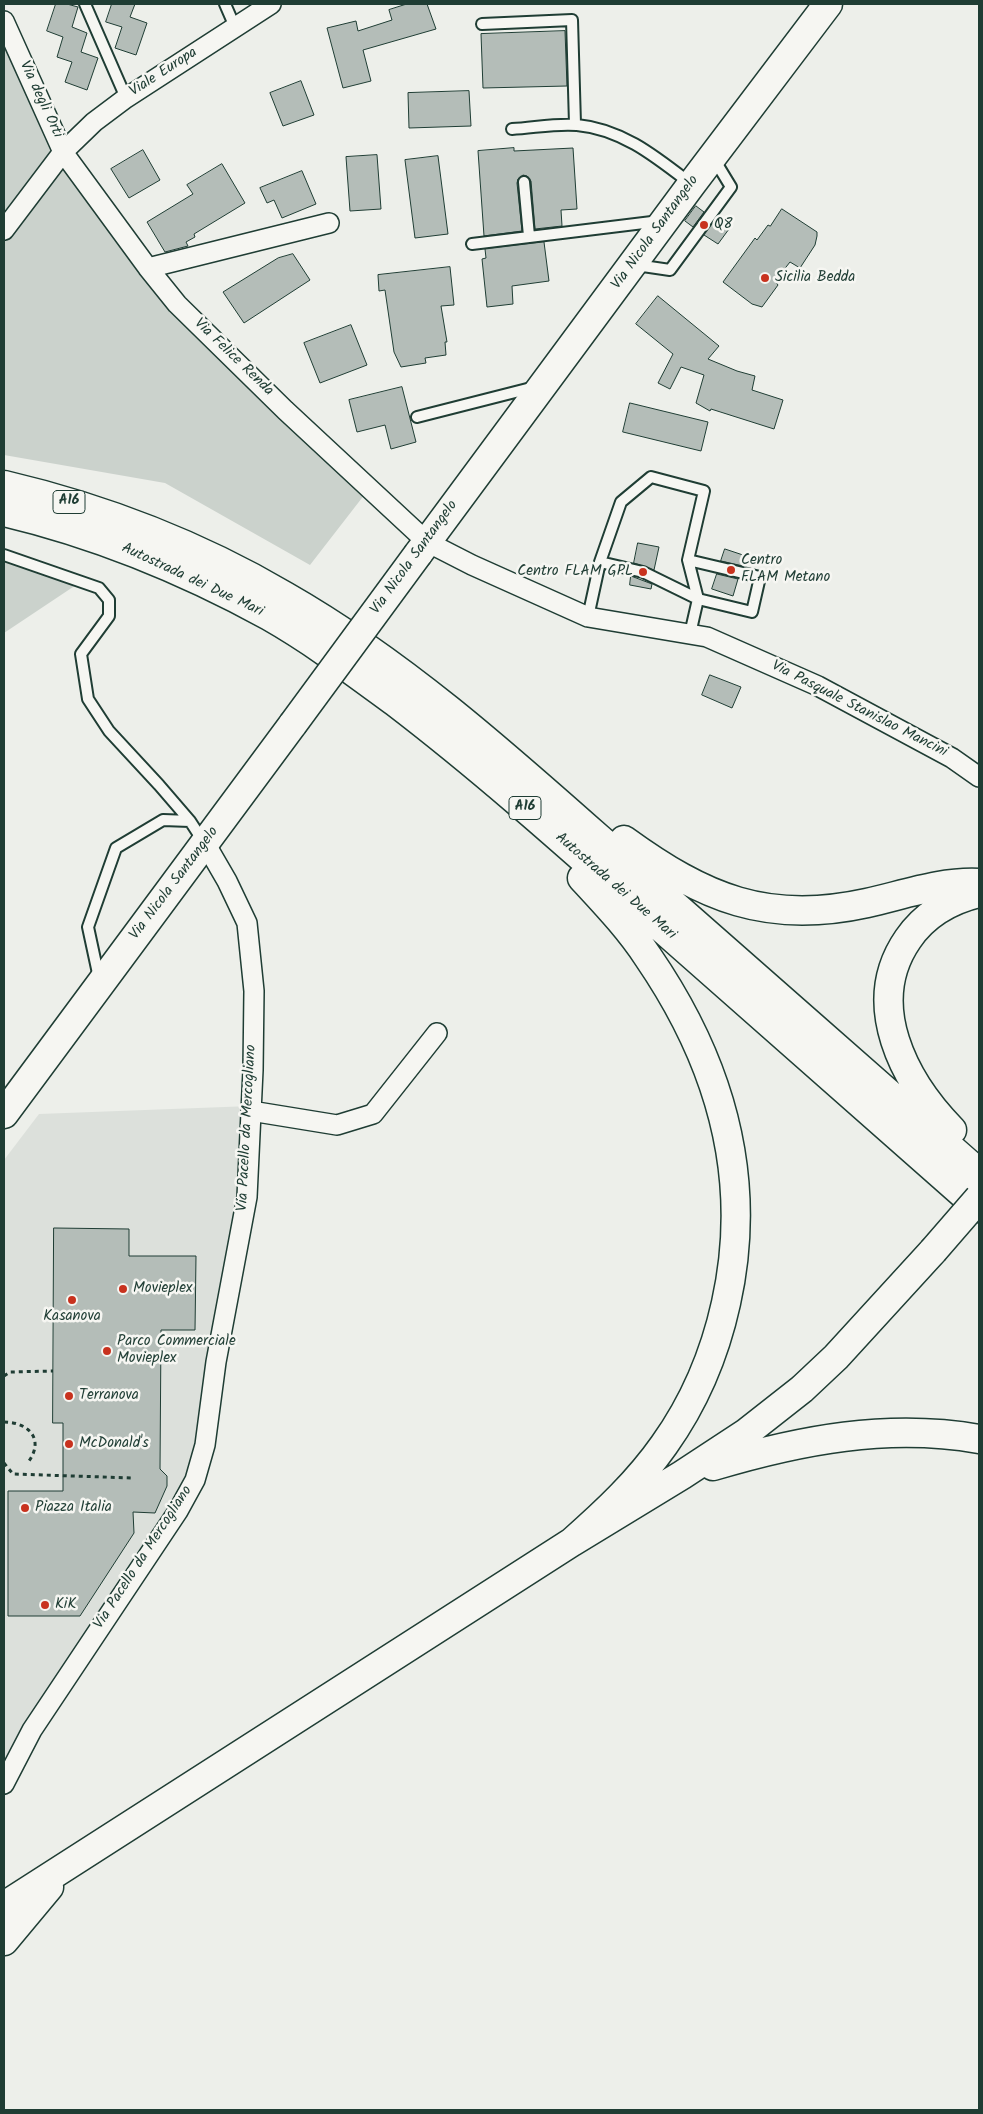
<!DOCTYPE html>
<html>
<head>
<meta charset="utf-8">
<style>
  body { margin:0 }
  #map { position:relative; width:983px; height:2114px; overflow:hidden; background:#edefea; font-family:Kalam,sans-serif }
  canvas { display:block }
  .frame { position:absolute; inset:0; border:5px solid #1f3d34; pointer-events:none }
</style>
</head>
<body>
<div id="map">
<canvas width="983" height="2114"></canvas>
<div class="frame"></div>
</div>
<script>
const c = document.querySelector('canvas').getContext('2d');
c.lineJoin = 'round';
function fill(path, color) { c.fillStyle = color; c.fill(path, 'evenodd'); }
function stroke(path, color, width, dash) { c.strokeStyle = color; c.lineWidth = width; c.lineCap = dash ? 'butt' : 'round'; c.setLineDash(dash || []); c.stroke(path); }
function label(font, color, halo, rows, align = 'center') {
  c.font = font + ' Kalam,sans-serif'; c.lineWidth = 5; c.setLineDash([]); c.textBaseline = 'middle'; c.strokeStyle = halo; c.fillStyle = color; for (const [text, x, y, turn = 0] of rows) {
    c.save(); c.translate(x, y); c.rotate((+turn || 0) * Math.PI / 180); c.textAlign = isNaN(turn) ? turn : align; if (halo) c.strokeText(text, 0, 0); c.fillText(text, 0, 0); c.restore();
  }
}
const built = new Path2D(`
  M251,1106L195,1480L4,1784V1160L39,1114Z`);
const green = new Path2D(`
  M4,37L161,296L365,494L310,565L165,483L4,455Z
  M4,555L79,583L4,633Z`);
const building = new Path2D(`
  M56,4H67L78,7L72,27L87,33L81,52L98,58L87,90L65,82L72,62L57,57L63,37L47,31Z
  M112,4H135L130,17L147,23L136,55L115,48L122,27L106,22Z
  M407,4H427L436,29L363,50L371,81L343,88L327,28L356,21L358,31L392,20L389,10Z
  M565,31L567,86L483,88L481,34Z
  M301,81L314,115L283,126L270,93Z
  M469,91L471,126L409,128L408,93Z
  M514,148V151L573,148L577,209L561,210L562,226L535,229L531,181L527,176L523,175L518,179L517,183L522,231L484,236L478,151Z
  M143,150L160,180L129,198L111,169Z
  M377,155L381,209L350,211L346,157Z
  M438,156L448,234L415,238L405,160Z
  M222,164L245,203L194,234L195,237L186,242L188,246L165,252L147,222L193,194L187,185Z
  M302,171L316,204L282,218L274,200L267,203L260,188Z
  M696,206L704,212L693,227L685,221Z
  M782,209L817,232V236L815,245L800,268L790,262L775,281L778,285L762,307L752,304L723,282L755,238L757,240L768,225L770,226Z
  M715,220L729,229L718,244L704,235Z
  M544,242L549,281L512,286L513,304L487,307L482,259L486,258L485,249Z
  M293,254L310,280L244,323L223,292L278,258Z
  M450,267L454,305L441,306L447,342H445L446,355L425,358L426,363L401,367L394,352L385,290L379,291L378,275Z
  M658,296L719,346L708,359L737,371L755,376L752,390L783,400L774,429L711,409L710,411L696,403L704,375L681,367L670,389L658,383L673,354L636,324Z
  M351,325L367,365L320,383L304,343Z
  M402,387L416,442L391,449L385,425L357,432L349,400Z
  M630,403L708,422L701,451L623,432Z
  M638,543L659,547L654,570L634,563Z
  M725,549L746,556L743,566L721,561Z
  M717,574L738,579L733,596L712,589Z
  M631,576L652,584L651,589L630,585Z
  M710,675L741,687L732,708L702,695Z
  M54,1228L129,1229V1256H196L195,1330H161L160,1469L167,1476V1486L155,1513L133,1512L134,1533L80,1616H8V1491H63V1423H53Z`);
const path = new Path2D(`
  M4,1376L10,1372L53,1371
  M4,1422C27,1422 45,1438 29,1461
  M4,1463L13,1474L133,1478`);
const service = new Path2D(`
  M85,4L126,98
  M225,4L235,27
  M482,24L572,20L575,124
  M512,129C533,128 556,123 577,125C622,129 656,157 691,184
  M524,182L529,236
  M472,244L660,221
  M636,265L670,270L731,187L714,159
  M417,417L535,387
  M4,555L99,588L109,600V616L81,654L88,699L109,731L159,785L190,821L203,841
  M600,562L621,502L651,477L704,491L688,560L760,577L752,612L698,599L688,560
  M588,617L600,562L643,572L698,599L690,634
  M99,978L88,927L116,848L163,820L190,821`);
const minor = new Path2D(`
  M4,21L63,152L148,268L177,304L285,410L427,542L472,565L588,617L707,637L818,686L952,758L979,777
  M4,230L63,152L94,122L126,98L271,4
  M148,268L329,223
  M251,1111L337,1125L373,1114L437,1033
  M4,1784L32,1730L178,1511L195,1480L205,1445L216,1362L247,1197L253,1070L254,991L247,923L227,881L205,843`);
const secondary = new Path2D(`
  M418,554L691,185L828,4
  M4,1114L293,724`);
const motorway = new Path2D(`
  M4,485C102,508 198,545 285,596C418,672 532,780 647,881C758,978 868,1076 979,1173
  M4,512C97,534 185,570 269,616C313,641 354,672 395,702C480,767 561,839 641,910C754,1010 867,1109 979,1208
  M624,840C704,898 767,925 867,903C903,895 942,881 979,883
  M952,1130C904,1081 863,1004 908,939C925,914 950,900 979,893
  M713,1466C800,1440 888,1423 979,1439
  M572,1542C606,1512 638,1482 664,1445C694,1403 715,1353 726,1303C754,1177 720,1062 648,957C629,928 605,903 582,878
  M4,1906L572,1542L682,1475L746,1433L802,1389L836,1357L933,1251
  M4,1941L49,1887`);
const secondaryBridge = new Path2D(`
  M293,724L418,554`);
const motorwayBridge = new Path2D(`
  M933,1251L979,1198`);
const markers = [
  [704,225,5,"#c8321e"],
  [765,278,5,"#c8321e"],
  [731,570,5,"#c8321e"],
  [643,572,5,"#c8321e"],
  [123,1289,5,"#c8321e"],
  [72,1300,5,"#c8321e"],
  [107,1351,5,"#c8321e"],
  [69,1396,5,"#c8321e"],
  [69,1444,5,"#c8321e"],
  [25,1508,5,"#c8321e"],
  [45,1605,5,"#c8321e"]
];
const shields = [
  [69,502,32],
  [525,808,32]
];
const shieldNames = [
  ["A16",69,502],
  ["A16",525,808]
];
const streetNames = [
  ["Viale Europa",164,73,-33],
  ["Via degli Orti",40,100,65],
  ["Via Nicola Santangelo",656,233,-54],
  ["Via Felice Renda",233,358,44],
  ["Via Nicola Santangelo",415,558,-54],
  ["Autostrada dei Due Mari",192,581,25],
  ["Via Pasquale Stanislao Mancini",859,710,27],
  ["Via Nicola Santangelo",175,884,-53],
  ["Autostrada dei Due Mari",615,887,41],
  ["Via Pacello da Mercogliano",248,1128,-87],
  ["Via Pacello da Mercogliano",144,1558,-57]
];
const poiNames = [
  ["Q8",714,225],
  ["Sicilia Bedda",775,278],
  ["Centro",741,561],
  ["FLAM Metano",741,578],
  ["Centro FLAM GPL",633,572,"right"],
  ["Movieplex",133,1289],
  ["Kasanova",72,1317,"center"],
  ["Parco Commerciale",117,1342],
  ["Movieplex",117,1359],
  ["Terranova",79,1396],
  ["McDonald's",79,1444],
  ["Piazza Italia",35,1508],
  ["KiK",55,1605]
];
fill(built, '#dce0db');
fill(green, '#cbd2cc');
fill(building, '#b4bdb8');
stroke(building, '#1f3d34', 1);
stroke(service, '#1f3d34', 14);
stroke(minor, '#1f3d34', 22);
stroke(secondary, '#1f3d34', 31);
stroke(motorway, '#1f3d34', 31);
stroke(path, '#1f3d34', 3, [4, 4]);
stroke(service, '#f6f6f2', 10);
stroke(minor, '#f6f6f2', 19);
stroke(secondary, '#f6f6f2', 28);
stroke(motorway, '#f6f6f2', 28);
stroke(secondaryBridge, '#1f3d34', 31, []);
stroke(motorwayBridge, '#1f3d34', 31, []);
stroke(secondaryBridge, '#f6f6f2', 28);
stroke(motorwayBridge, '#f6f6f2', 28);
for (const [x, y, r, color] of markers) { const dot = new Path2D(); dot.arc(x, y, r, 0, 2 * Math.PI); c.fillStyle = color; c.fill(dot); stroke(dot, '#f6f6f2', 2); }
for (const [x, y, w] of shields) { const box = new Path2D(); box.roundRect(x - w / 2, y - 11.5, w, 23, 4); c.fillStyle = '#f6f6f2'; c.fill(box); stroke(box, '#1f3d34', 1); }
label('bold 14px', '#1f3d34', null, shieldNames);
label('15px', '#1f3d34', '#f6f6f2', streetNames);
label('15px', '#1f3d34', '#f6f6f2', poiNames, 'left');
</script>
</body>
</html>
